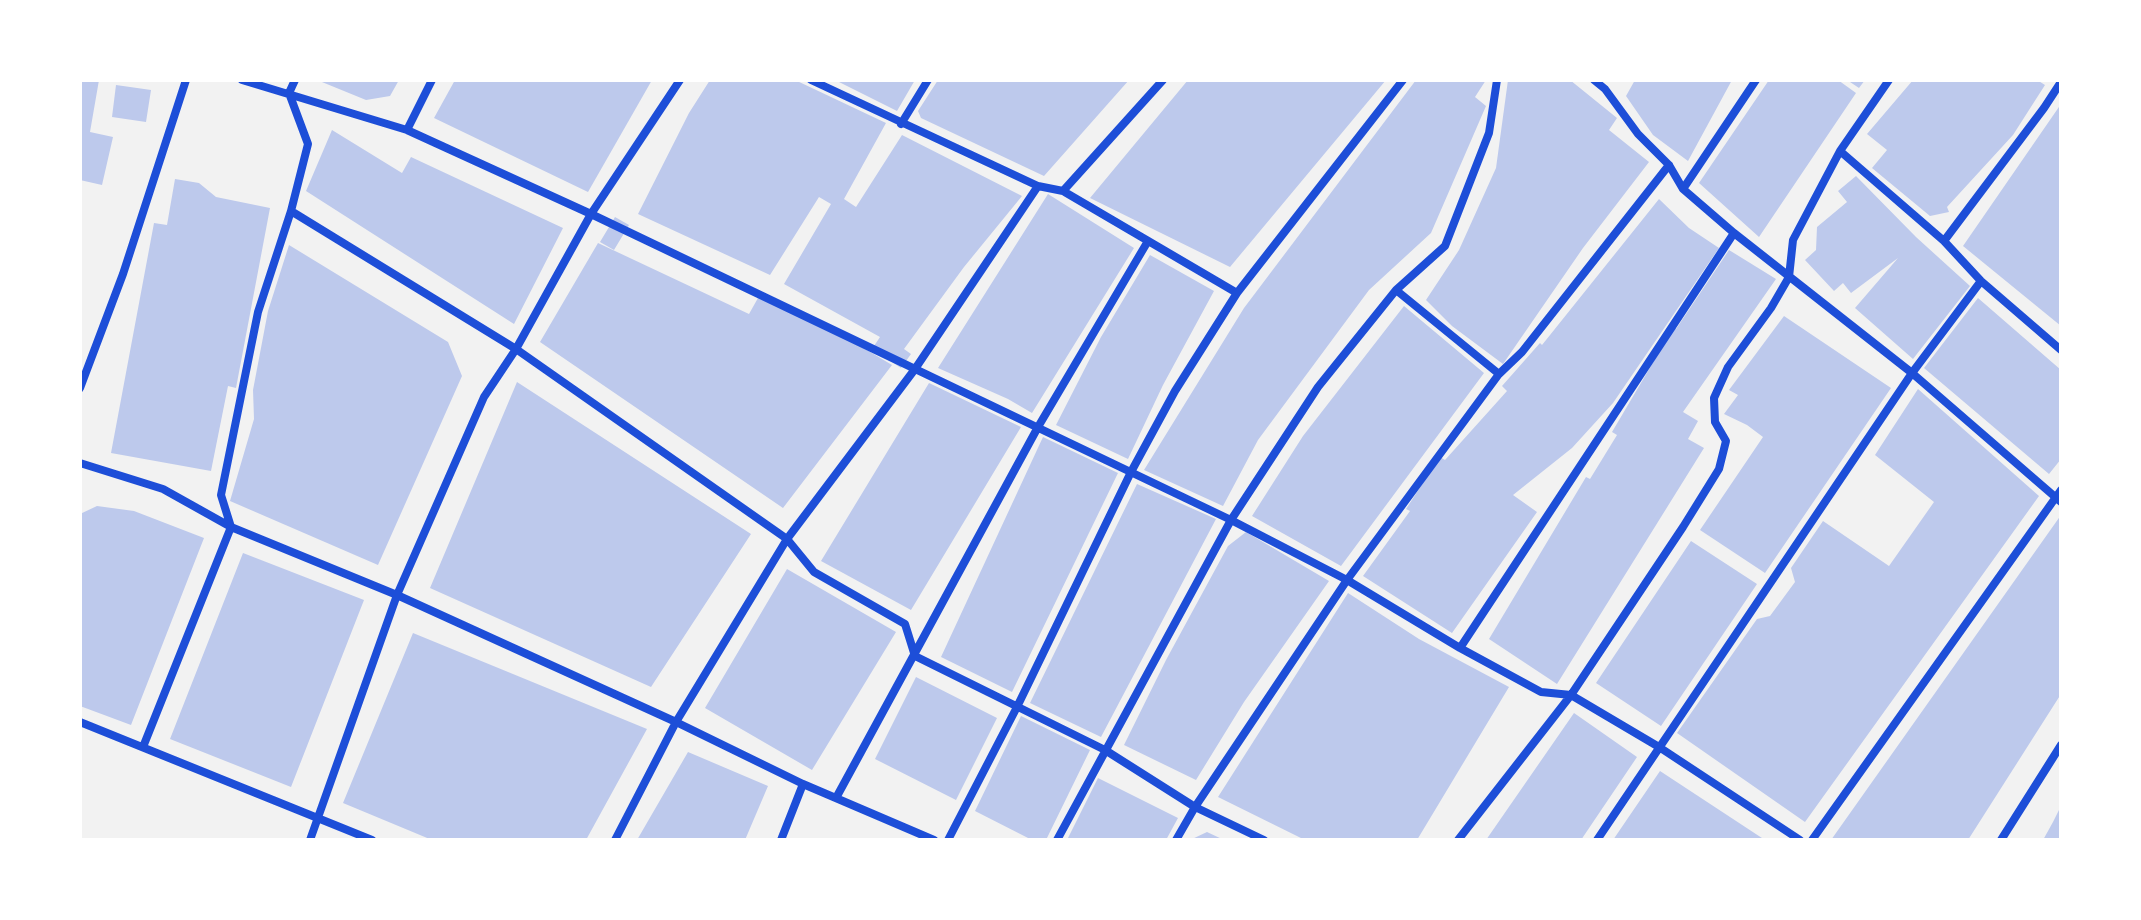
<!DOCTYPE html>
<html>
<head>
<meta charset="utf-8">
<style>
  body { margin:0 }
  #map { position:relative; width:2141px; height:920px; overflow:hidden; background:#f2f2f2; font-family:"Crimson Pro",serif }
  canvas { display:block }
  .frame { position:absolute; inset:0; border:82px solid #fff; pointer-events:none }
</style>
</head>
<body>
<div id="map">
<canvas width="2141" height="920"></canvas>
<div class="frame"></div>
</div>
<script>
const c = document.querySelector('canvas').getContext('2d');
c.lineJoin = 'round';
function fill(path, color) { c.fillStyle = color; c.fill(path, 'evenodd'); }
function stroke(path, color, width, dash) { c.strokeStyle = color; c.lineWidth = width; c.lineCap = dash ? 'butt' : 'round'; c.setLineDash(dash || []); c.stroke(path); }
const building = new Path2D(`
  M80,80H99L90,132L113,137L102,185L80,180Z
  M317,80H399L390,96L366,100Z
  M455,80H652L588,192L434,118Z
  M710,80H795L886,123L844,199L856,207L902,135L1022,196L964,267L904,349L911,354L901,368L872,349L880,337L784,284L831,204L819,197L770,275L638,214L689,113Z
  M835,80H915L897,111Z
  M938,80H1129L1044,176L921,118L918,111Z
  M1188,80H1386L1230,267L1090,198Z
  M1416,80H1486L1475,97L1486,106L1431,233L1369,290L1258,440L1223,506L1144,470L1244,308Z
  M1508,80H1570L1617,118L1609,130L1649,162L1583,248L1503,364L1452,326L1426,300L1459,250L1496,168Z
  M1635,80H1732L1688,161L1653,135L1626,96Z
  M1769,80H1838L1856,93L1759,237L1699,183Z
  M1847,80H1865L1859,88Z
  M1913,80H2037L2045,85L2013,135L1947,207L1949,212L1930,216L1872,168L1887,150L1867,134Z
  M116,85L151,90L146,122L112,117Z
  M2061,104V326L1963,246Z
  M332,130L402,173L411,157L563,228L514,324L306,191Z
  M1856,176L1916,237L1970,286L1913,359L1855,308L1898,258L1851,293L1843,283L1834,291L1805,260L1816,250L1817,227L1847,202L1838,191Z
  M175,179L199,183L216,197L270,208L236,388L228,386L211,471L111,453L154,223L167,225Z
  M1048,194L1134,248L1032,413L1008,399L938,368Z
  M1659,199L1689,228L1719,248L1613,403L1572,448L1513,495L1537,512L1452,633L1363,576L1410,511L1406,509L1440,457L1445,460L1507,391L1502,386L1540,343L1542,345Z
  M615,217L629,225L614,250L600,242Z
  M598,243L749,314L758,298L837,332L892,365L783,508L540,342Z
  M289,245L448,342L462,376L378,565L230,501L254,419L253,390L268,311Z
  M1729,250L1776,279L1683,412L1698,421L1688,439L1704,448L1557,684L1489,639L1586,477L1590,479L1617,435L1612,432L1674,327L1676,329Z
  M1150,255L1214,291L1163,385L1128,459L1056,425L1101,337Z
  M1978,298L2061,370V459L2049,474L1924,368Z
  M1404,306L1484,373L1341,566L1252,516L1303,436Z
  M1784,316L1891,388L1765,573L1700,530L1763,437L1747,425L1724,414L1738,395L1729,390Z
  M517,382L751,534L651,687L430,588Z
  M929,383L1021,427L911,610L821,561Z
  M1918,389L2039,496L1805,822L1677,733L1757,619L1770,616L1795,582L1791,568L1823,521L1889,566L1934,502L1875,455Z
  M1043,437L1118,473L1012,692L941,657Z
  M1137,484L1216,519L1101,737L1030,703Z
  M97,506L134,511L204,538L131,725L80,706V514Z
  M2061,515V694L1968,840H1831Z
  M1246,532L1329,581L1244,702L1196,780L1124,745L1166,660L1228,546Z
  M1691,541L1757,584L1661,726L1596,683Z
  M243,553L364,600L291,787L170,739Z
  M787,569L896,632L812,770L705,708Z
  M1348,593L1419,639L1509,687L1417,840H1305L1218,797Z
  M413,633L647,729L586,840H432L343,803Z
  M916,677L997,718L956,800L875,759Z
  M1574,713L1637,757L1581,840H1486Z
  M1021,716L1090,750L1046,840H1032L975,811Z
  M688,752L768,786L745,840H637Z
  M1660,771L1765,840H1613Z
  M1098,778L1178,818L1166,840H1067Z
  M2061,806V840H2043L2053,822Z
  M1207,832L1224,840H1190Z`);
const minor = new Path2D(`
  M242,80L407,130L591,214L1231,520L1347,580L1460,648L1541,692L1571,695L1659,747L1800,840
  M811,80L1038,186L1063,191L1237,293
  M1594,80L1605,89L1638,134L1669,165L1683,189L1734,233L1912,373L2061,502
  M901,124L928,80
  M407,130L432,80
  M1840,151L1944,241L1981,281L2061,350
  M1683,189L1756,80
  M1063,191L1163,80
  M291,211L516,349L787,539L814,572L905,624L915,656L1105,750L1195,807L1264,840
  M1944,241L2044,108L2061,82
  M1396,290L1499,374
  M80,388L123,274L186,80
  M80,463L163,489L231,527L397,595L676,722L803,784L934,840
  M1460,648L1734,233
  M80,722L372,840
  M143,747L231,527L221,495L258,312L291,211L308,144L289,93L295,80
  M836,798L1038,427L1148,241
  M310,840L397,595L484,397L516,349L591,214L680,80
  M615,840L676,722L787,539L915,369L1038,186
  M781,840L803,784
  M948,840L1017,707L1131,472L1175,391L1237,293L1403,80
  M1057,840L1231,520L1318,387L1396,290L1445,246L1489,133L1497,80
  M1176,840L1195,807L1347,580L1499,374L1522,352L1669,165
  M1458,840L1571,695L1683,527L1719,469L1726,441L1715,422L1714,398L1728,367L1771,308L1789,277L1793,240L1840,151L1889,80
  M1597,840L1912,373L1981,281
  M1812,840L2061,490
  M2001,840L2061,745`);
fill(building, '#bdc9ec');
stroke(minor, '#1d4ed8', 8);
</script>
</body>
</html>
